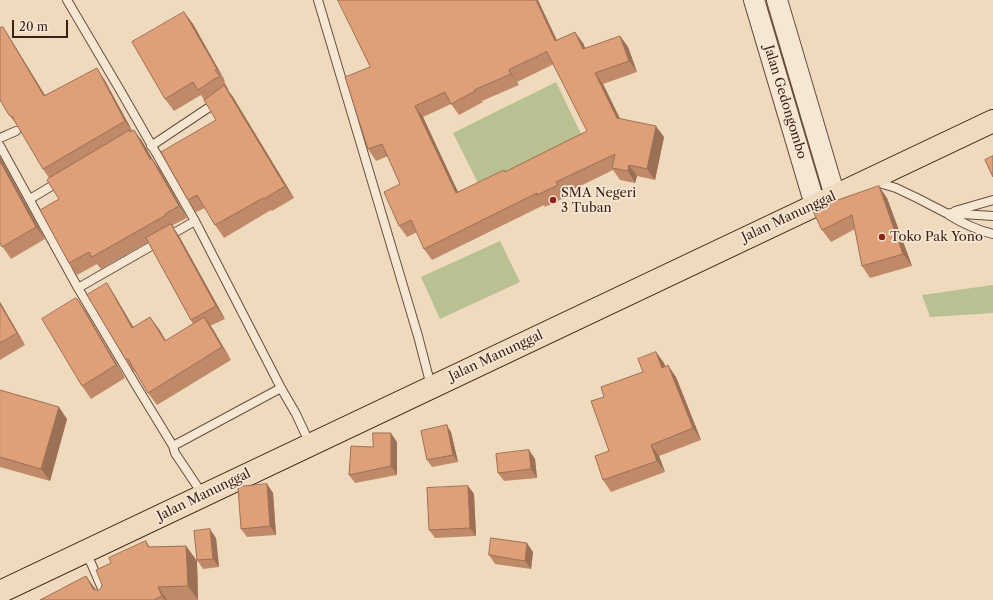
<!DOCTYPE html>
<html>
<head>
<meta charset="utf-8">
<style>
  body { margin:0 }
  #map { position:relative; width:993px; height:600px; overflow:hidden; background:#efdabd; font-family:"Libre Caslon Text",serif }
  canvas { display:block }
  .scale { position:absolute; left:12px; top:20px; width:56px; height:18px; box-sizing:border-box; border:2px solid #3a1f15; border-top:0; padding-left:5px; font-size:12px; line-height:14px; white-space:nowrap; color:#3a1f15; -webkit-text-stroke:3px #f5e7d4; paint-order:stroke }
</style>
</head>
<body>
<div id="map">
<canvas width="993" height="600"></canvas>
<div class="scale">20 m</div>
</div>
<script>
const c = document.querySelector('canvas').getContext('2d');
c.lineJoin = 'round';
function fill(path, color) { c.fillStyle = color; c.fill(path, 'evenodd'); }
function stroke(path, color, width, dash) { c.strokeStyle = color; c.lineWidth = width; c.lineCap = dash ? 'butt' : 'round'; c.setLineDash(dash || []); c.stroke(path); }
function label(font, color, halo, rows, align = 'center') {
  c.font = font + ' "Libre Caslon Text",serif'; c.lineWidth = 3.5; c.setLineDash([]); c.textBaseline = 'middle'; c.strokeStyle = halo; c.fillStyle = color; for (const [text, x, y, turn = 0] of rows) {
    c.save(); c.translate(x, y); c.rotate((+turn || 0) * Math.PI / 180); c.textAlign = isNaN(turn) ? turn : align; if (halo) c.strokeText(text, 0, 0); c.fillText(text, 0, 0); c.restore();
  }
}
const green = new Path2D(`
  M556,82L584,140L482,191L453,133Z
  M500,241L520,282L440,319L421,277Z
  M993,285V313L930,317L922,295Z`);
const service = new Path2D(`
  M67,0L120,90L195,221L281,388L296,414L310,444
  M318,0L418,336L431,386
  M0,138L16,131
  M0,146L78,288L140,392L173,446
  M151,146L217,102
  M876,182L896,188L917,198L946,213L993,216
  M30,199L60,181
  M955,211L993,200
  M949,215C962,223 977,230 993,234
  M78,288L195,221
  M203,495L175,453L173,446L281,388
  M84,553L91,563L107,600`);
const tertiary = new Path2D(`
  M754,0L815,205
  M777,0L835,196`);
const trunk = new Path2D(`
  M0,592L993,121`);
const wall = new Path2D(`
  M184,12L193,24L225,81L224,82L229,90H228L233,97L294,198L272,211L271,210L224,238L215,225L205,208L196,212L188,200L216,120L201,95L174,111L165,99Z
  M620,36L628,47L637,72L603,84L620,119L664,137L655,180L637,176L635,183L620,180L613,170L564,194L566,197L545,207L544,205L432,260L424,249L417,232L407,237L399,226L400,184L388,156L376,161L368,149L370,67L557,40L583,43L585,48ZM554,64L587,131L505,172L458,192L423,117L451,104L459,115L483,102L482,101L519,85L517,82Z
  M10,38L45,95L104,79L132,131L142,141L153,160L160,170L187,218L173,225L174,227H173L179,236L225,319L210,326L231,360L157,405L148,393L135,371L134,372L126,360L107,283L115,296L133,327L159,329L166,341L193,324L148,242L101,269L97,264L77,275L69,263L59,199L49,178L43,169L18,126L9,115Z
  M0,157L45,239L11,259L0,243Z
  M887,198L912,266L870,278L862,266L855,229L831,242L822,230L831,202Z
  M78,300L86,312L125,378L91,399L82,386Z
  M0,302L25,345L0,360Z
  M656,352L664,363L665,367L676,377L701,440L659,456L665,472L611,492L603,480L609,451L604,397L643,372Z
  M0,390L67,419L50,481L0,467Z
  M451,432L458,462L432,467L427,460Z
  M397,442V475L355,483L349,475L373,447Z
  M529,450L535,459L537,478L504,481L498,473Z
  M267,484L273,493L276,535L247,537L241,529Z
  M468,486L474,494L476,536L435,538L429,530Z
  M216,538L219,567L203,569L197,560Z
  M146,541L150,547L186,546L197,561L198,600H40L99,590L101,588L111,563Z
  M533,552L531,569L495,564L489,555Z`);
const shadedWall = new Path2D(`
  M536,0H538L563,53L555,41Z
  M184,12L193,24L225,81L217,69Z
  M3,27L10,38L52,107L44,96Z
  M575,32L583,43L591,61L583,49Z
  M620,36L628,47L637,72L629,61Z
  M97,68L104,79L133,132L125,121Z
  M215,70L224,82L229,90L220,77Z
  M509,70L519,85L511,74Z
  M595,73L603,84L625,129L617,118Z
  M224,85L233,97L294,198L285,186Z
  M415,106L423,117L464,205L456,193Z
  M656,126L664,137L655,180L647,169Z
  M134,130L142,141L153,160L160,170L187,218L179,206L150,159Z
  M0,157L45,239L36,227L0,161Z
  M629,165L637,176L635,183L628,171Z
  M879,186L887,198L912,266L903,254Z
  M171,224L179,236L225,319L216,306Z
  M107,283L115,296L141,340L132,328Z
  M78,300L86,312L125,378L116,365Z
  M0,302L25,345L17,333L0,304Z
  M150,317L159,329L173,353L165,341Z
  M204,317L213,329L231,360L222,347Z
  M656,352L664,363L670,379L662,368Z
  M668,365L676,377L701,440L693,428Z
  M59,407L67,419L50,481L41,469Z
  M447,425L451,432L458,462L453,455Z
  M391,433L397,442V475L391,466Z
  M651,445L659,456L665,472L657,461Z
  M529,450L535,459L537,478L531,469Z
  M267,484L273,493L276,535L270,526Z
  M468,486L474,494L476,536L470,528Z
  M210,529L216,538L219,567L213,559Z
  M527,543L533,552L531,569L525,561Z
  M186,546L197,561L198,600L188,586Z
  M86,576L97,591L93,589Z
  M158,587L167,600H165L162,596Z`);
const building = new Path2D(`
  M338,0H536L555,41L575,32L583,49L620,36L629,61L595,73L617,118L656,126L647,169L629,165L628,171L612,168L615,154L556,182L558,185L537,195V193L424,249L411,220L399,226L384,192L400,184L382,144L368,149L345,77L370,67ZM547,52L587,131L505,172L504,170L456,193L415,106L445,92L451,104L475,91L474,90L511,74L509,70Z
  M184,12L217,69L215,70L220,77L216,78L198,90L193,82L165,99L132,42Z
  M3,27L44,96L97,68L125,121L43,169L14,120L13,117L9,115L0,100V28Z
  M224,85L285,186L264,199L263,198L215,225L197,195L188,200L161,152L216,120L204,100L222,87Z
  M130,130V132L134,130L150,159H152L179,206L165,214L166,215L92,257L89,252L69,263L40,210L59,199L47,180L49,178Z
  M993,156V177L985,160Z
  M0,161L36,227L2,247L0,243Z
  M879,186L903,254L862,266L852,215L822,230L812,209L830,200L831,202Z
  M171,224L216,306L191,320L146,238Z
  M107,283L132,328L150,317L165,341L204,317L222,347L148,393L128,359L126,360L87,295Z
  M76,298L78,300L116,365L82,386L42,319Z
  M0,304L17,333L0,343Z
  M656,352L662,368L668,365L693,428L651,445L657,461L603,480L595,456L609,451L591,401L604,397L601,387L643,372L638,359Z
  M0,390L59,407L41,469L0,457Z
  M447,425L453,455L427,460L421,431Z
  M373,433H391V466L349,475L351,446L373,447Z
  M529,450L531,469L498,473L496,454Z
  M267,484L270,526L241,529L238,487Z
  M468,486L470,528L429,530L427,488Z
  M210,529L213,559L197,560L194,531Z
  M491,538L527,543L525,561L489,555Z
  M146,541L148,547L186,546L188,586L158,587L162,596L155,599V600H40L86,576L93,589L96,590H99L101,588L102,585L96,570L111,563L109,558Z`);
const markers = [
  [553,200,4,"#8f2418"],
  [882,237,4,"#8f2418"]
];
const streetNames = [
  ["Jalan Gedongombo",785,102,73],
  ["Jalan Manunggal",789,217,-25],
  ["Jalan Manunggal",496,356,-25],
  ["Jalan Manunggal",204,495,-26]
];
const poiNames = [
  ["SMA Negeri",561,193],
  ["3 Tuban",561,208],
  ["Toko Pak Yono",890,237]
];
fill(green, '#b9c091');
stroke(service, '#674e3f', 10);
stroke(tertiary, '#674e3f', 22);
stroke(trunk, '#3a1f15', 24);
stroke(service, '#f5e7d4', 8);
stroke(tertiary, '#f5e7d4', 20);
stroke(trunk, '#efdabd', 22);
fill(wall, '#c08a68');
fill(shadedWall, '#9c7055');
fill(building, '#dfa079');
stroke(building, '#9c7055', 1);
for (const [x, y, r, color] of markers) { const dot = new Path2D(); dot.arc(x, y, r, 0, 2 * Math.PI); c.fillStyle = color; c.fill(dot); stroke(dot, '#f5e7d4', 1.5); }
label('13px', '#3a1f15', '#f5e7d4', streetNames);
label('13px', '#3a1f15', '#f5e7d4', poiNames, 'left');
</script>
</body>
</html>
